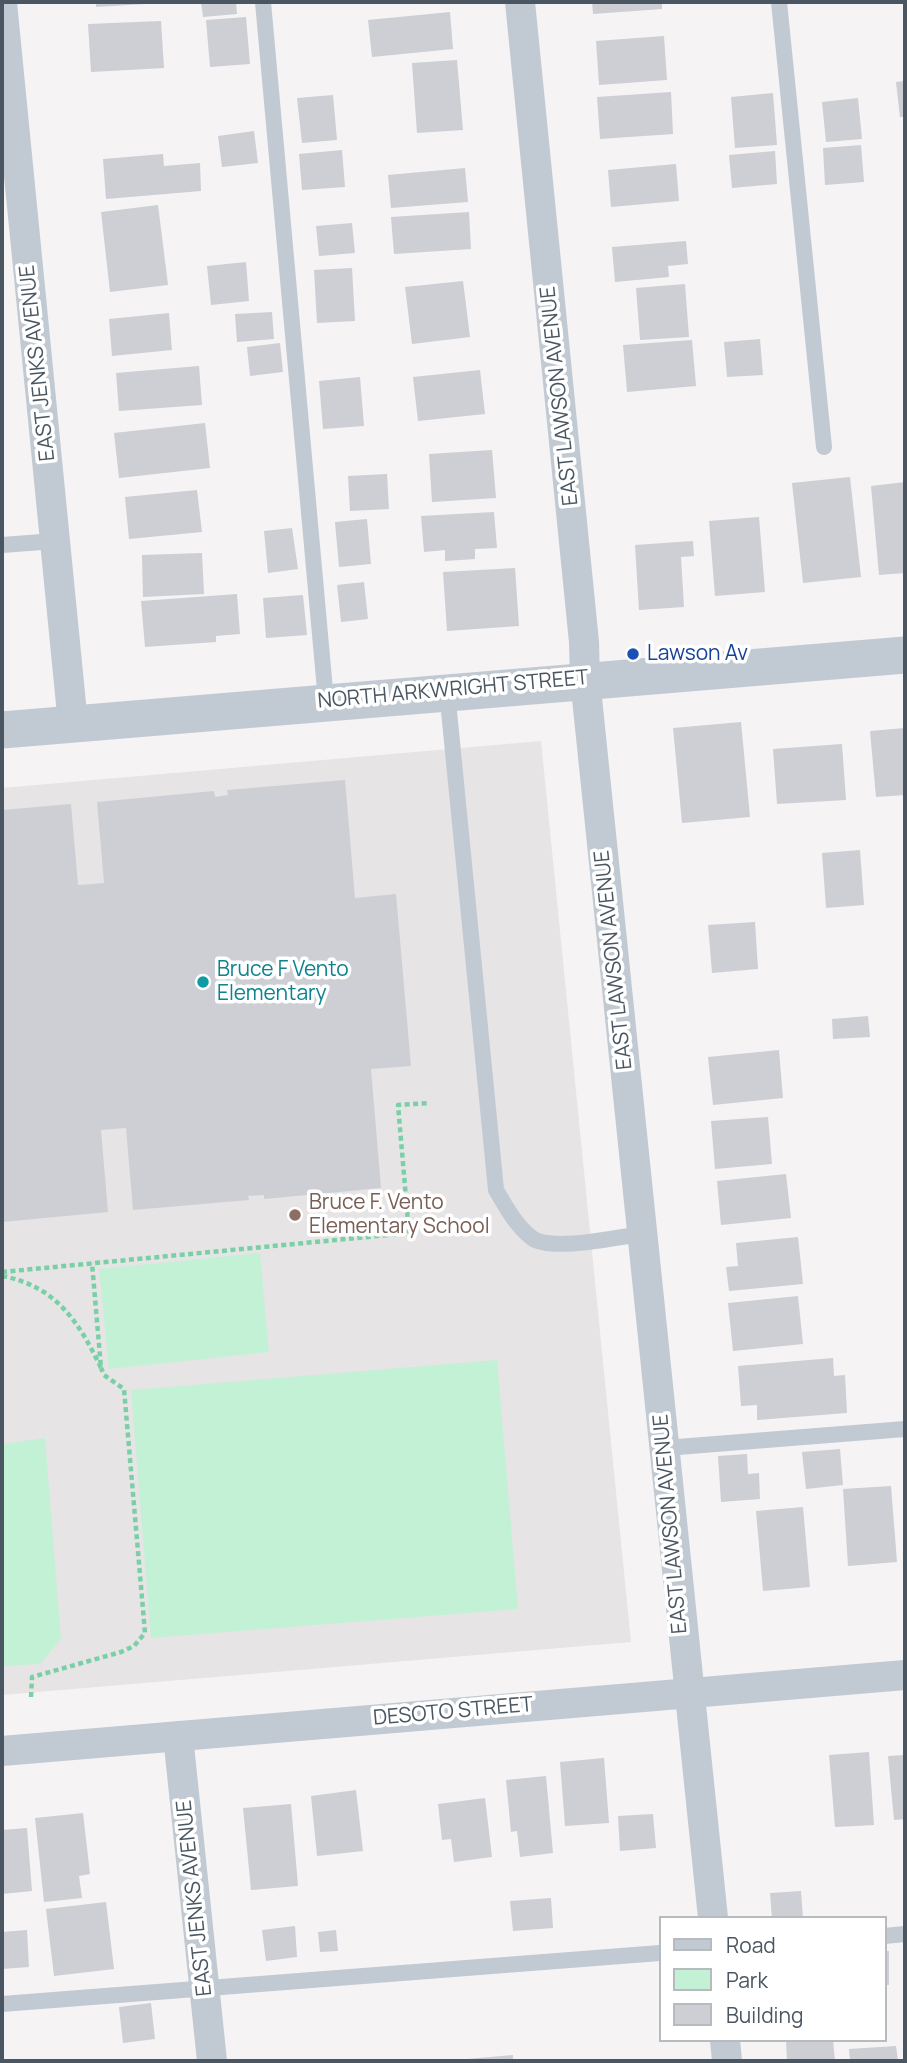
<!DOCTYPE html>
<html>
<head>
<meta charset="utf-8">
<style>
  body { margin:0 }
  #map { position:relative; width:907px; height:2063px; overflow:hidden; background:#f5f3f3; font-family:Manrope,sans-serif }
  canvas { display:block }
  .frame { position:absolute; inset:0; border:4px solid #4a5661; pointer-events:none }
  .legend { position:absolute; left:659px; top:1916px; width:228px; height:126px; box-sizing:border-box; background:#fff; border:2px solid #b7bbc0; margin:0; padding:9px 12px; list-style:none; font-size:21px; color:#4a5661 }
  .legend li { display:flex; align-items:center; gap:14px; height:35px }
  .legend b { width:35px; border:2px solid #b7bbc0 }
</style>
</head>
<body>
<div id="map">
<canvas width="907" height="2063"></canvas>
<div class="frame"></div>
<ul class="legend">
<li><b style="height:9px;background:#c1cad2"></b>Road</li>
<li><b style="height:19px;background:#c3f1d5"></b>Park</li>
<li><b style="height:19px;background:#cdcfd5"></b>Building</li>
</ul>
</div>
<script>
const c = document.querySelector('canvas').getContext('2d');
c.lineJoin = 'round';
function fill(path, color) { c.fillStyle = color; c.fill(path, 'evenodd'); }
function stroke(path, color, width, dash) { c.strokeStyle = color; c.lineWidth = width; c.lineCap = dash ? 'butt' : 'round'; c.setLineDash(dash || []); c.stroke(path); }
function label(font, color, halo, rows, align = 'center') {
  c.font = font + ' Manrope,sans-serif'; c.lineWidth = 7; c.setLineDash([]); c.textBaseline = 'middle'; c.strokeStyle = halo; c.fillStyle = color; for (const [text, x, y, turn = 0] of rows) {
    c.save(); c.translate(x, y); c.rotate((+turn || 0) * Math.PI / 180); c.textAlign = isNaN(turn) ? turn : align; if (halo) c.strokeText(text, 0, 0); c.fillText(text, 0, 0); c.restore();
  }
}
const education = new Path2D(`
  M541,741L631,1642L2,1695V788Z`);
const green = new Path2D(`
  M260,1253L269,1352L109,1369L99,1269Z
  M497,1360L518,1609L151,1638L131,1390Z
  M45,1438L61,1639L40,1664L2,1666V1444Z`);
const building = new Path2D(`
  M96,2H144L145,4L96,7Z
  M201,2H236L237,14L203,17Z
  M592,2H662V9L593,14Z
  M450,12L453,49L372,57L368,20Z
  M246,17L250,64L210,67L206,20Z
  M161,21L164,68L91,72L88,24Z
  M664,36L667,80L599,85L596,41Z
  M457,60L463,130L417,133L412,63Z
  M905,81V117H900L896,82Z
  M671,92L673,134L600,139L597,97Z
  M773,93L777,145L735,148L731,97Z
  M333,95L337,140L302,143L297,98Z
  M858,98L862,139L826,142L822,102Z
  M254,131L258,163L222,167L218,136Z
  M861,145L864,182L825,185L823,148Z
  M342,150L345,187L302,190L299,154Z
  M775,151L777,184L732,188L729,155Z
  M163,154L164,166L200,163L201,191L106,199L103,159Z
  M676,164L679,201L611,207L608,170Z
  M465,168L468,202L391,208L388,175Z
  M158,205L168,285L110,292L101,212Z
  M469,212L471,249L394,254L391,217Z
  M352,223L355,253L319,256L316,226Z
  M686,241L688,264L668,266L669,277L615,282L612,247Z
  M246,262L249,301L211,305L207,266Z
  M352,268L355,321L317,323L314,270Z
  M463,281L470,337L412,344L405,287Z
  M685,284L689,337L640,340L636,288Z
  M272,312L274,339L237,342L235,314Z
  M169,313L172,350L112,356L109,319Z
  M760,339L763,375L727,377L724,342Z
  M692,340L696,386L627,392L623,345Z
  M280,343L283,372L250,376L247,347Z
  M199,366L202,405L119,411L116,373Z
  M480,370L485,414L418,421L413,377Z
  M360,377L364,426L323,429L319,381Z
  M205,423L210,468L119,478L114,433Z
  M492,450L496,498L432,502L429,454Z
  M387,474L389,509L350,511L348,476Z
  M850,477L861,577L803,583L792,483Z
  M905,482V573L879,575L871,486Z
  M197,490L202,532L129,539L125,497Z
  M494,512L497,548L475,549V559L445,561V550L424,552L421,516Z
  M759,517L765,592L715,596L709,521Z
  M367,519L371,564L339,567L335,522Z
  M292,528L298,569L268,573L264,531Z
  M693,541L694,556L681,557L684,607L639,610L635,545Z
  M202,553L204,594L143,597L142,555Z
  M515,568L519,626L447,631L443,572Z
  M364,582L368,619L341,622L337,585Z
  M237,594L240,634L216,636V642L145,647L141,601Z
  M303,595L307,635L266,638L263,598Z
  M741,722L750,817L682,823L673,728Z
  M905,728V795L876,797L870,731Z
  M842,744L846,800L777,804L773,749Z
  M345,780L355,898L396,894L411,1066L371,1069L381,1188L264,1199V1195L248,1196L249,1200L133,1210L126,1128L101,1130L108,1212L2,1222V810L71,804L78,885L104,883L97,802L214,791L215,797L228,795L227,790Z
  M860,850L864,905L826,908L822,853Z
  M755,922L758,969L712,973L708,925Z
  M868,1016L870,1037L833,1039L832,1019Z
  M779,1050L783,1098L713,1105L708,1057Z
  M768,1117L772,1164L715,1169L711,1121Z
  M786,1174L791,1218L721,1225L717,1181Z
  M798,1237L803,1284L729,1291L726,1267L738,1266L736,1243Z
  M798,1296L803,1344L733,1351L728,1303Z
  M833,1358L834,1376L845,1375L847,1413L757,1420V1405L741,1406L738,1366Z
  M840,1449L843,1485L806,1489L802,1452Z
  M747,1454L748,1474L759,1473L760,1499L721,1502L718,1456Z
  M891,1486L897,1562L848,1566L843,1489Z
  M803,1507L810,1587L763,1591L756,1511Z
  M869,1752L874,1825L835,1827L829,1755Z
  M905,1755V1819L894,1820L888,1756Z
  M604,1758L609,1823L565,1826L560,1762Z
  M546,1776L553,1853L520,1857L517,1831L511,1832L506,1780Z
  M356,1790L363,1851L317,1856L311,1796Z
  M485,1798L492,1857L454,1862L451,1839L442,1840L438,1804Z
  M291,1804L298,1886L251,1890L243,1808Z
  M83,1813L90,1874L79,1876L82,1898L44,1902L35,1818Z
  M653,1814L656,1848L620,1851L618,1816Z
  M27,1828L32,1891L2,1894V1830Z
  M801,1891L803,1918H772L770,1893Z
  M551,1898L553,1928L513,1931L510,1901Z
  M106,1902L114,1969L54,1976L46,1909Z
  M295,1926L297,1957L266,1961L262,1930Z
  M27,1930L29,1967L2,1969V1932Z
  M336,1930L338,1951L320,1952L318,1932Z
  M884,1951H889V1985H884Z
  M151,2003L155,2039L123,2043L119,2007Z
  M786,2040H833L835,2061H787Z
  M896,2046L898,2061H850L849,2049Z
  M513,2055V2061H467V2059Z`);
const path = new Path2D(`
  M2,1272L409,1233L398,1105L430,1103
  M2,1276C56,1286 79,1322 101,1368L92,1263
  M31,1697L32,1677L121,1652L134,1646L145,1633L124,1389L104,1375L101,1368`);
const service = new Path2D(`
  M263,2L326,701
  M779,2L824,447
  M2,545L55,541
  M447,691L496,1190C506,1207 516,1226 532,1238C551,1252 618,1237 641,1234
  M665,1448L905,1429
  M884,1936L905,1934
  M2,2004L660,1953`);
const minor = new Path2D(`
  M520,2L584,642L585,679L713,1918
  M2,3L73,724
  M178,1736L212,2061
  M2,1751L905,1675
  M725,2040L727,2061`);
const tertiary = new Path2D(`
  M2,730L905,655`);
const markers = [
  [633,654,7,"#1a4fb4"],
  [203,982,7,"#0f9aa8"],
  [295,1215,7,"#8d6e63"]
];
const streetNames = [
  ["EAST JENKS AVENUE",38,363,-96],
  ["EAST LAWSON AVENUE",560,396,-96],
  ["NORTH ARKWRIGHT STREET",453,690,-5],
  ["EAST LAWSON AVENUE",614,960,-96],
  ["EAST LAWSON AVENUE",671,1524,-95],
  ["DESOTO STREET",453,1712,-5],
  ["EAST JENKS AVENUE",195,1898,-96]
];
const transitNames = [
  ["Lawson Av",647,654]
];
const cultureNames = [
  ["Bruce F Vento",217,970],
  ["Elementary",217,994]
];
const educationNames = [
  ["Bruce F. Vento",309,1203],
  ["Elementary School",309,1227]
];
fill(education, '#e6e4e5');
fill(green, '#c3f1d5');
fill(building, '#cdcfd5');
stroke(path, '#7ad0a6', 4.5, [5, 3.5]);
stroke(service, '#c1cad2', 16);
stroke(minor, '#c1cad2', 30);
stroke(tertiary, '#c1cad2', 37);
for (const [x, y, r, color] of markers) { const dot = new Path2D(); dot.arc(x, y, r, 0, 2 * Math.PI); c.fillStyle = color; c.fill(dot); stroke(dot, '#fff', 2.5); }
label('21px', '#4a5661', '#fff', streetNames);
label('21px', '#164399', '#fff', transitNames, 'left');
label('21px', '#0d838f', '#fff', cultureNames, 'left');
label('21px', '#785e54', '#fff', educationNames, 'left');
</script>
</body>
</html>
